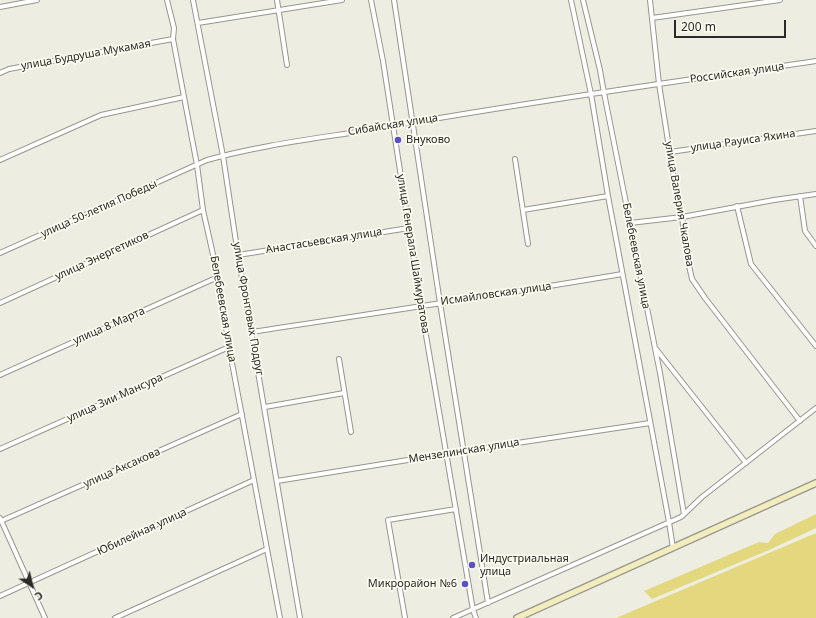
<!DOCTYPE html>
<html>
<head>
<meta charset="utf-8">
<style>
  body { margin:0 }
  #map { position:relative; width:816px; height:618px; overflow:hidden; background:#eeede2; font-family:"Noto Sans",sans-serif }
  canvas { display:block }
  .north { position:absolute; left:12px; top:566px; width:40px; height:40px; -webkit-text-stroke:3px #fcfbf0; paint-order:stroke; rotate:145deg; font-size:11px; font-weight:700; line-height:16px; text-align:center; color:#2b2a26 }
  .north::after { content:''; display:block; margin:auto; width:14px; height:18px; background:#2b2a26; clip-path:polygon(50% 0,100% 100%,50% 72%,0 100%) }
  .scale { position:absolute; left:674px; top:20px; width:112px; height:18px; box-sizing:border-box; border:2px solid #2b2a26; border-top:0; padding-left:5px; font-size:12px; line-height:14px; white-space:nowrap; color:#2b2a26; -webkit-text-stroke:3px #fcfbf0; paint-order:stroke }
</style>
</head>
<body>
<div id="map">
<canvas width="816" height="618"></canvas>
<div class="north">С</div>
<div class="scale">200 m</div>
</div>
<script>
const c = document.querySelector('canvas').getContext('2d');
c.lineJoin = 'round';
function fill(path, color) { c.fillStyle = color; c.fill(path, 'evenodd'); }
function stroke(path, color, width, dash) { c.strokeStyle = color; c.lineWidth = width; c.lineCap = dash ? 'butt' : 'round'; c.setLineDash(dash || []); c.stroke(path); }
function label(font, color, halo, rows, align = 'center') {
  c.font = font + ' "Noto Sans",sans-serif'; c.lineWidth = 3.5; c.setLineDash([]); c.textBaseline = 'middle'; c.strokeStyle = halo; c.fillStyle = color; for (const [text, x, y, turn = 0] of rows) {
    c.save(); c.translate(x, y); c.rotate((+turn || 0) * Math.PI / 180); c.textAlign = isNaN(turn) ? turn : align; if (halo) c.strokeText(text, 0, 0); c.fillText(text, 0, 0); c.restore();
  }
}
const green = new Path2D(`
  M816,514V528L769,550L652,599L644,591L759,542L768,543L775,534Z
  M816,533V618H616Z`);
const street = new Path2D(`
  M167,0L174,28L173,39L197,165L203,210L218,277L229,347L280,618
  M193,0L223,156L238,255L300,618
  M277,0L287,65
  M371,0L383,61L421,306L473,610L476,618
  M394,0L440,303L488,603
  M571,0L591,94L608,196L669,522L673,548
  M583,0L600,70L604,93L660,373L684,514
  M650,0L659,84L673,173L682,217L687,257L692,279L705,298L800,421
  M0,7L37,0
  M652,18L780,0
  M198,23L342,0
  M0,73L9,69L173,39
  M670,152L816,131
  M515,159L528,244
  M0,160L101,115L184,97
  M800,196L805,231L816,246
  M737,206L751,264L816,346
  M523,210L608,196
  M630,223L682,217L774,200L816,194
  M0,253L207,160C268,143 331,137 393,126C533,101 675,82 816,61
  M238,255L409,228
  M0,303L203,210
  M252,332C375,313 499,295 622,274
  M656,349L746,463
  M339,359L351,432
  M0,375L218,277
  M265,407L344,393
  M0,449L229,347
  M277,481L464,451L650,423
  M0,518L45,618
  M1,521L242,414
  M0,596L254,480
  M115,618L267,549
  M405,618L388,520L456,509
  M453,618L681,517L702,497L816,408`);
const secondary = new Path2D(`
  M517,618L816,483`);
const markers = [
  [398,140,4,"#5a4fc7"],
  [472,565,4,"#5a4fc7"],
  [465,584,4,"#5a4fc7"]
];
const streetNames = [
  ["улица Будруша Мукамая",86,55,-10],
  ["Российская улица",737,73,-8],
  ["Сибайская улица",393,125,-9],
  ["улица Рауиса Яхина",743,141,-8],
  ["улица Валерия Чкалова",679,204,80],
  ["улица 50-летия Победы",99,209,-24],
  ["Анастасьевская улица",324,241,-9],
  ["улица Генерала Шаймуратова",413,254,81],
  ["улица Энергетиков",102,256,-25],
  ["Белебеевская улица",636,256,79],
  ["Исмайловская улица",496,294,-8],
  ["Белебеевская улица",223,309,80],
  ["улица Фронтовых Подруг",248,309,80],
  ["улица 8 Марта",109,326,-24],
  ["улица Зии Мансура",115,398,-24],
  ["Мензелинская улица",464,451,-9],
  ["улица Аксакова",122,468,-24],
  ["Юбилейная улица",142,532,-25]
];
const poiNames = [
  ["Внуково",406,140],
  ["Индустриальная",480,559],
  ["улица",480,572],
  ["Микрорайон №6",457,584,"right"]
];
fill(green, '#e4d87f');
stroke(street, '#97968c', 6);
stroke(secondary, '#97968c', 8);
stroke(street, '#fff', 4);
stroke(secondary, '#f3edbe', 5.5);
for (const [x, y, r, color] of markers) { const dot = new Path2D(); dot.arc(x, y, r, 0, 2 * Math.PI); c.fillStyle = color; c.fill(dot); stroke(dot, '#fcfbf0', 1.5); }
label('11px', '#2b2a26', '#fcfbf0', streetNames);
label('11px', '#2b2a26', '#fcfbf0', poiNames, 'left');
</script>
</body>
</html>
